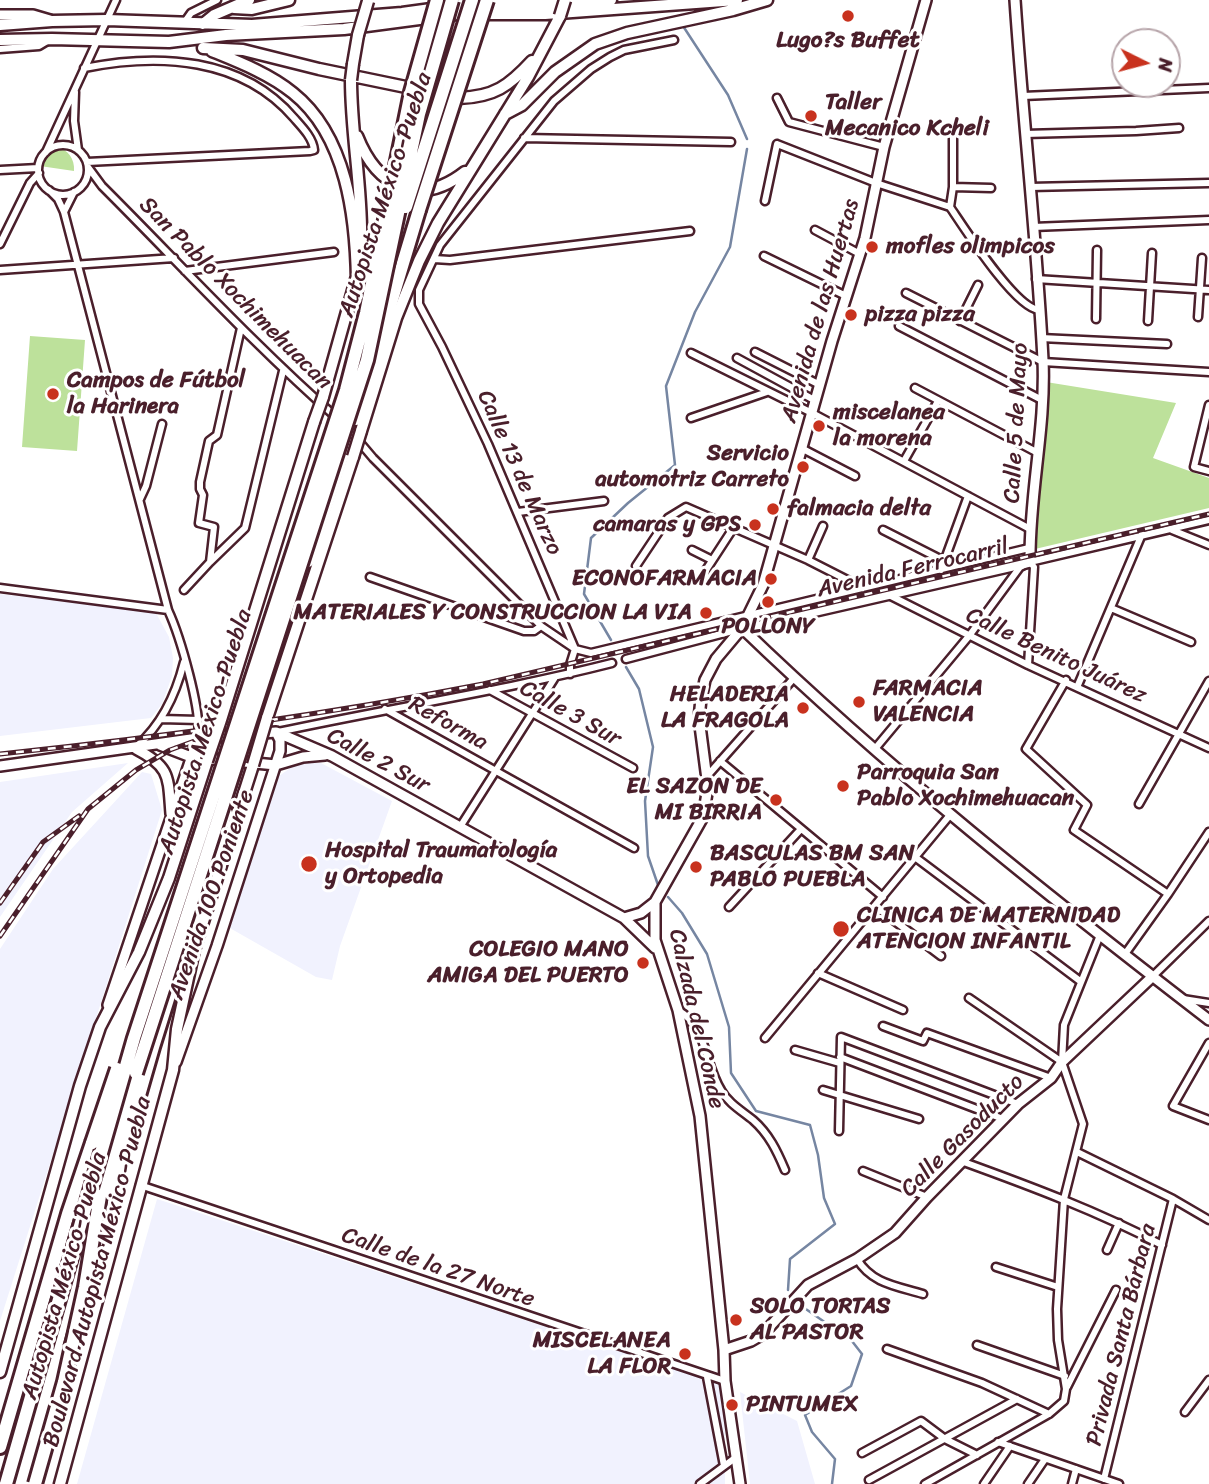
<!DOCTYPE html>
<html>
<head>
<meta charset="utf-8">
<style>
  body { margin:0 }
  #map { position:relative; width:1209px; height:1484px; overflow:hidden; background:#fff; font-family:Sriracha,sans-serif }
  canvas { display:block }
  .north { position:absolute; left:1111px; top:28px; width:70px; height:70px; box-sizing:border-box; background:#fff; border:2px solid #b7a5aa; border-radius:50%; rotate:96deg; font-size:19px; font-weight:700; line-height:28px; text-align:center; color:#4a1f2b }
  .north::after { content:''; display:block; margin:auto; width:24px; height:32px; background:#c8321e; clip-path:polygon(50% 0,100% 100%,50% 72%,0 100%) }
</style>
</head>
<body>
<div id="map">
<canvas width="1209" height="1484"></canvas>
<div class="north">N</div>
</div>
<script>
const c = document.querySelector('canvas').getContext('2d');
c.lineJoin = 'round';
function fill(path, color) { c.fillStyle = color; c.fill(path, 'evenodd'); }
function stroke(path, color, width, dash) { c.strokeStyle = color; c.lineWidth = width; c.lineCap = dash ? 'butt' : 'round'; c.setLineDash(dash || []); c.stroke(path); }
function label(font, color, halo, rows, align = 'center') {
  c.font = font + ' Sriracha,sans-serif'; c.lineWidth = 6; c.setLineDash([]); c.textBaseline = 'middle'; c.strokeStyle = halo; c.fillStyle = color; for (const [text, x, y, turn = 0] of rows) {
    c.save(); c.translate(x, y); c.rotate((+turn || 0) * Math.PI / 180); c.textAlign = isNaN(turn) ? turn : align; if (halo) c.strokeText(text, 0, 0); c.fillText(text, 0, 0); c.restore();
  }
}
const built = new Path2D(`
  M0,594L156,613L169,637L173,658L172,676L162,704L151,718L0,736Z
  M128,763L72,812L0,917V782Z
  M308,763H321L392,801L340,946L332,980L316,977L228,927L275,779L293,766Z
  M142,772L151,774L162,810L0,1321V949L53,869Z
  M157,1199L725,1386V1484H77Z
  M740,1392L797,1421L815,1484H750Z`);
const green = new Path2D(`
  M56,147C68,149 75,159 74,171L40,166L45,154Z
  M30,336L85,340L77,451L22,447Z
  M1046,382L1176,403L1153,458L1209,478V508L1035,549Z`);
const stream = new Path2D(`
  M683,26L728,95L747,139
  M611,640L584,594L591,538L628,503L675,465L666,386L695,312L730,247L747,149
  M626,667L639,689L653,747L645,801L648,856L658,885
  M668,897L682,913L707,954L729,1027L731,1073L756,1111L810,1125L818,1155L824,1198L835,1224L790,1259L788,1290
  M800,1305L826,1323L841,1327L862,1354L851,1386L805,1415L812,1432L835,1459L832,1484`);
const street = new Path2D(`
  M184,23L191,13L217,0
  M0,49L39,46L49,40
  M84,68C159,53 242,57 294,118C302,127 313,138 314,150L310,151L87,162
  M75,92L74,121L78,150
  M1023,96L1209,88
  M777,98L789,122L884,147
  M1025,134L1136,131L1179,128
  M524,138L731,142
  M38 170a25 25 0 1 1 50 0a25 25 0 1 1-50 0Z
  M46,152L116,0
  M88,167L102,186C180,264 254,345 337,418
  M0,170L38,168
  M953,187L991,188
  M1030,187L1209,183
  M49,190L58,199L64,212L168,610C180,636 202,711 198,738
  M765,201L777,144L876,183L950,207
  M950,207C965,229 1015,308 1039,310
  M950,207L953,187V137
  M64,212L74,192
  M1033,227L1209,220
  M815,230L860,254
  M0,244L30,183L39,173
  M764,256L846,296
  M434,259L450,260L690,231
  M0,270L174,258
  M185,271L334,252
  M1036,279L1209,290
  M906,293L1043,362L1209,372
  M1198,317L1202,258
  M1096,319L1097,250
  M960,321L978,285
  M1148,321L1152,253
  M899,326L1042,400
  M1041,338L1167,344
  M755,352L820,385
  M691,353L812,413L1030,529
  M737,358L816,401
  M915,388L1038,453
  M1209,405L1194,467L1209,471
  M691,418L767,392
  M345,425L373,458L541,626L575,649L591,653L1029,548
  M803,449L855,476
  M904,461L938,401
  M140,499L146,486L162,424
  M518,512L604,501
  M883,530L944,561
  M1172,530L1209,545
  M692,550L712,560
  M808,560L823,526
  M210,562L245,528L283,371
  M636,566L668,518L686,507L808,560L863,588
  M706,570L734,527
  M941,570L968,496
  M370,577L524,631H534L541,626
  M0,588L168,610
  M184,590L210,562L214,527L199,523L203,495L200,489V482L209,441L217,435L241,328
  M889,595L1028,665L1209,748
  M1111,608L1191,642
  M626,659L740,629
  M1028,665L1034,567L1030,562
  M570,674V665L575,649L488,444L442,347L419,304V290L440,245L554,101L591,69L610,57L624,50L674,40
  M1066,680L1026,749L1087,805L1074,830L1168,894
  M1078,685L1142,534
  M490,690L633,768
  M385,709L634,848
  M161,719L199,720
  M278,732C389,708 502,691 612,663
  M137,746C162,724 176,694 184,662
  M874,750L969,636L1020,567L1030,562L1209,520
  M720,761L883,897
  M708,775L794,678
  M1139,804L1209,681
  M460,827L554,679
  M915,857L1080,981
  M875,906L941,956
  M729,907L801,829
  M1125,954L1168,894L1209,832
  M818,973L903,1010
  M1153,976L1209,921
  M969,998L1062,1062
  M1183,999L1209,1003
  M678,1010C708,1028 704,1063 721,1090C728,1103 742,1111 753,1120C769,1134 777,1151 785,1170
  M883,1026L923,1041L927,1033L1051,1078
  M765,1038L950,815
  M1209,1043L1173,1106L1209,1120
  M795,1050L840,1063
  M840,1057L1003,1119
  M823,1090L919,1119
  M839,1131L841,1037L1018,1104
  M1077,1152L1173,1199L1209,1220
  M961,1161C1030,1186 1097,1211 1162,1245
  M863,1171L927,1197
  M140,1185L725,1381
  M1107,1250L1119,1223
  M857,1259C872,1284 897,1286 923,1294
  M996,1267L1058,1287
  M977,1345L1065,1376
  M887,1349L982,1383L1049,1414
  M707,1377L724,1466
  M1067,1387L1116,1290
  M1185,1412L1209,1380
  M998,1442L1119,1484
  M862,1453L921,1421L945,1439L977,1455
  M1104,1479L1173,1199
  M869,1480L1017,1399
  M700,1484L735,1458
  M925,1484L1049,1414L1064,1401L1066,1389L1058,1340L1057,1309L1064,1199L1083,1124L1062,1062L1064,1025L1100,935
  M984,1484L1010,1446
  M1028,1484L1045,1459
  M1072,1484L1076,1469`);
const secondary = new Path2D(`
  M0,15H33L50,20
  M742,628L1030,562C1029,494 1046,428 1043,360C1037,240 1023,120 1015,0
  M742,628C888,769 1048,896 1209,1020
  M160,745L191,757L276,765L303,757L325,755
  M136,749C171,767 168,777 171,814
  M0,766L198,738L276,732L332,756L624,918L655,948
  M624,918L641,913L655,902
  M108,1005L198,738
  M176,1062L217,946L280,751V740L276,732
  M724,1350L751,1341L763,1334L808,1285L857,1259L895,1233L927,1197L1018,1104L1051,1078L1062,1062L1153,976
  M740,1484L725,1381L724,1350L700,1116L678,1010L655,940V902L703,817L708,787L699,718L701,699L705,680L716,659L742,628L763,585L832,341L865,238L884,147L926,0`);
const primary = new Path2D(`
  M234,8L252,9L289,0
  M203,24L214,15L249,0
  M0,25L52,21L107,20L252,25L402,13L467,4L551,5L611,0
  M0,40L52,39L169,42L226,35L344,29L457,14H545L737,0
  M203,48L243,50L319,69L459,98C494,97 509,86 532,61
  M212,51C239,62 270,74 293,93C347,136 356,218 357,281
  M353,64L358,35
  M351,80C351,136 363,191 361,247
  M505,114L522,105L555,72L595,44L627,33L733,10L767,0
  M357,136C377,187 419,208 465,172
  M323,397L357,276
  M361,431L396,318L419,261L438,223L528,77L560,16
  M267,718L353,457
  M220,723L314,422
  M0,1372L80,1086L100,1027L139,952L169,878L207,761
  M60,1484L173,1070L177,1029L194,950L253,765`);
const highway = new Path2D(`
  M356,419L419,210
  M308,561L347,442
  M97,1204L136,1073
  M97,1241L153,1047L226,813
  M0,1447L68,1214L92,1143
  M16,1484L90,1228
  M27,1484L66,1350`);
const rail = new Path2D(`
  M0,754C162,737 323,715 483,684L1209,514
  M0,903L43,842L79,816
  M0,936L88,809L136,770L170,750L208,736`);
const primaryBridge = new Path2D(`
  M560,16L565,0
  M358,35L368,1
  M351,80L353,64
  M314,422L323,397
  M353,457L361,431
  M207,761L220,723
  M253,765L267,718`);
const highwayBridge = new Path2D(`
  M406,207L472,0
  M419,210L487,0
  M136,1073L367,360L419,114L452,0
  M92,1143L117,1069
  M6,1484L134,1038L346,390L366,313L411,92L437,0
  M35,1484L64,1382L85,1287L100,1196`);
const markers = [
  [848,16,7,"#c8321e"],
  [811,116,7,"#c8321e"],
  [872,247,7,"#c8321e"],
  [851,315,7,"#c8321e"],
  [53,394,7,"#c8321e"],
  [819,426,7,"#c8321e"],
  [803,467,7,"#c8321e"],
  [773,509,7,"#c8321e"],
  [755,525,7,"#c8321e"],
  [771,579,7,"#c8321e"],
  [768,602,7,"#c8321e"],
  [706,613,7,"#c8321e"],
  [859,702,7,"#c8321e"],
  [803,708,7,"#c8321e"],
  [843,786,7,"#c8321e"],
  [776,800,7,"#c8321e"],
  [309,864,9,"#c8321e"],
  [696,867,7,"#c8321e"],
  [841,929,9,"#c8321e"],
  [643,963,7,"#c8321e"],
  [736,1320,7,"#c8321e"],
  [685,1354,7,"#c8321e"],
  [732,1405,7,"#c8321e"]
];
const poiNames = [
  ["Lugo?s Buffet",848,41,"center"],
  ["Taller",825,103],
  ["Mecanico Kcheli",825,129],
  ["mofles olimpicos",886,247],
  ["pizza pizza",865,315],
  ["Campos de Fútbol",67,381],
  ["la Harinera",67,407],
  ["miscelanea",833,413],
  ["la morena",833,439],
  ["Servicio",789,454,"right"],
  ["automotriz Carreto",789,480,"right"],
  ["falmacia delta",787,509],
  ["camaras y GPS",741,525,"right"],
  ["ECONOFARMACIA",757,579,"right"],
  ["MATERIALES Y CONSTRUCCION LA VIA",692,613,"right"],
  ["POLLONY",768,627,"center"],
  ["FARMACIA",873,689],
  ["VALENCIA",873,715],
  ["HELADERIA",789,695,"right"],
  ["LA FRAGOLA",789,721,"right"],
  ["Parroquia San",857,773],
  ["Pablo Xochimehuacan",857,799],
  ["EL SAZON DE",762,787,"right"],
  ["MI BIRRIA",762,813,"right"],
  ["Hospital Traumatología",325,851],
  ["y Ortopedia",325,877],
  ["BASCULAS BM SAN",710,854],
  ["PABLO PUEBLA",710,880],
  ["CLINICA DE MATERNIDAD",857,916],
  ["ATENCION INFANTIL",857,942],
  ["COLEGIO MANO",629,950,"right"],
  ["AMIGA DEL PUERTO",629,976,"right"],
  ["SOLO TORTAS",750,1307],
  ["AL PASTOR",750,1333],
  ["MISCELANEA",671,1341,"right"],
  ["LA FLOR",671,1367,"right"],
  ["PINTUMEX",746,1405]
];
const streetNames = [
  ["Autopista México-Puebla",386,195,-72],
  ["San Pablo Xochimehuacan",235,294,45],
  ["Avenida de las Huertas",821,311,-74],
  ["Calle 5 de Mayo",1017,423,-87],
  ["Calle 13 de Marzo",519,473,66],
  ["Avenida Ferrocarril",913,569,-13],
  ["Calle Benito Juárez",1056,656,25],
  ["Calle 3 Sur",570,714,29],
  ["Reforma",448,724,29],
  ["Autopista México-Puebla",206,732,-72],
  ["Calle 2 Sur",378,761,28],
  ["Avenida 100 Poniente",212,895,-71],
  ["Calzada del Conde",696,1019,77],
  ["Calle Gasoducto",963,1136,-45],
  ["Calle de la 27 Norte",438,1268,19],
  ["Boulevard Autopista México-Puebla",98,1272,-75],
  ["Autopista México-Puebla",65,1276,-74],
  ["Privada Santa Bárbara",1122,1335,-76]
];
fill(built, '#f1f2fe');
fill(green, '#bde19b');
stroke(stream, '#7686a2', 2.5);
stroke(street, '#4a1f2b', 11);
stroke(secondary, '#4a1f2b', 14);
stroke(primary, '#4a1f2b', 15);
stroke(highway, '#4a1f2b', 18);
stroke(street, '#fff', 6);
stroke(secondary, '#fff', 9);
stroke(primary, '#fff', 10);
stroke(highway, '#fff', 12);
stroke(rail, '#4a1f2b', 5);
stroke(rail, '#fff', 2.5, [8]);
stroke(primaryBridge, '#4a1f2b', 15, []);
stroke(highwayBridge, '#4a1f2b', 18, []);
stroke(primaryBridge, '#fff', 10);
stroke(highwayBridge, '#fff', 12);
for (const [x, y, r, color] of markers) { const dot = new Path2D(); dot.arc(x, y, r, 0, 2 * Math.PI); c.fillStyle = color; c.fill(dot); stroke(dot, '#fff', 2.5); }
label('bold 23px', '#4a1f2b', '#fff', poiNames, 'left');
label('23px', '#4a1f2b', '#fff', streetNames);
</script>
</body>
</html>
